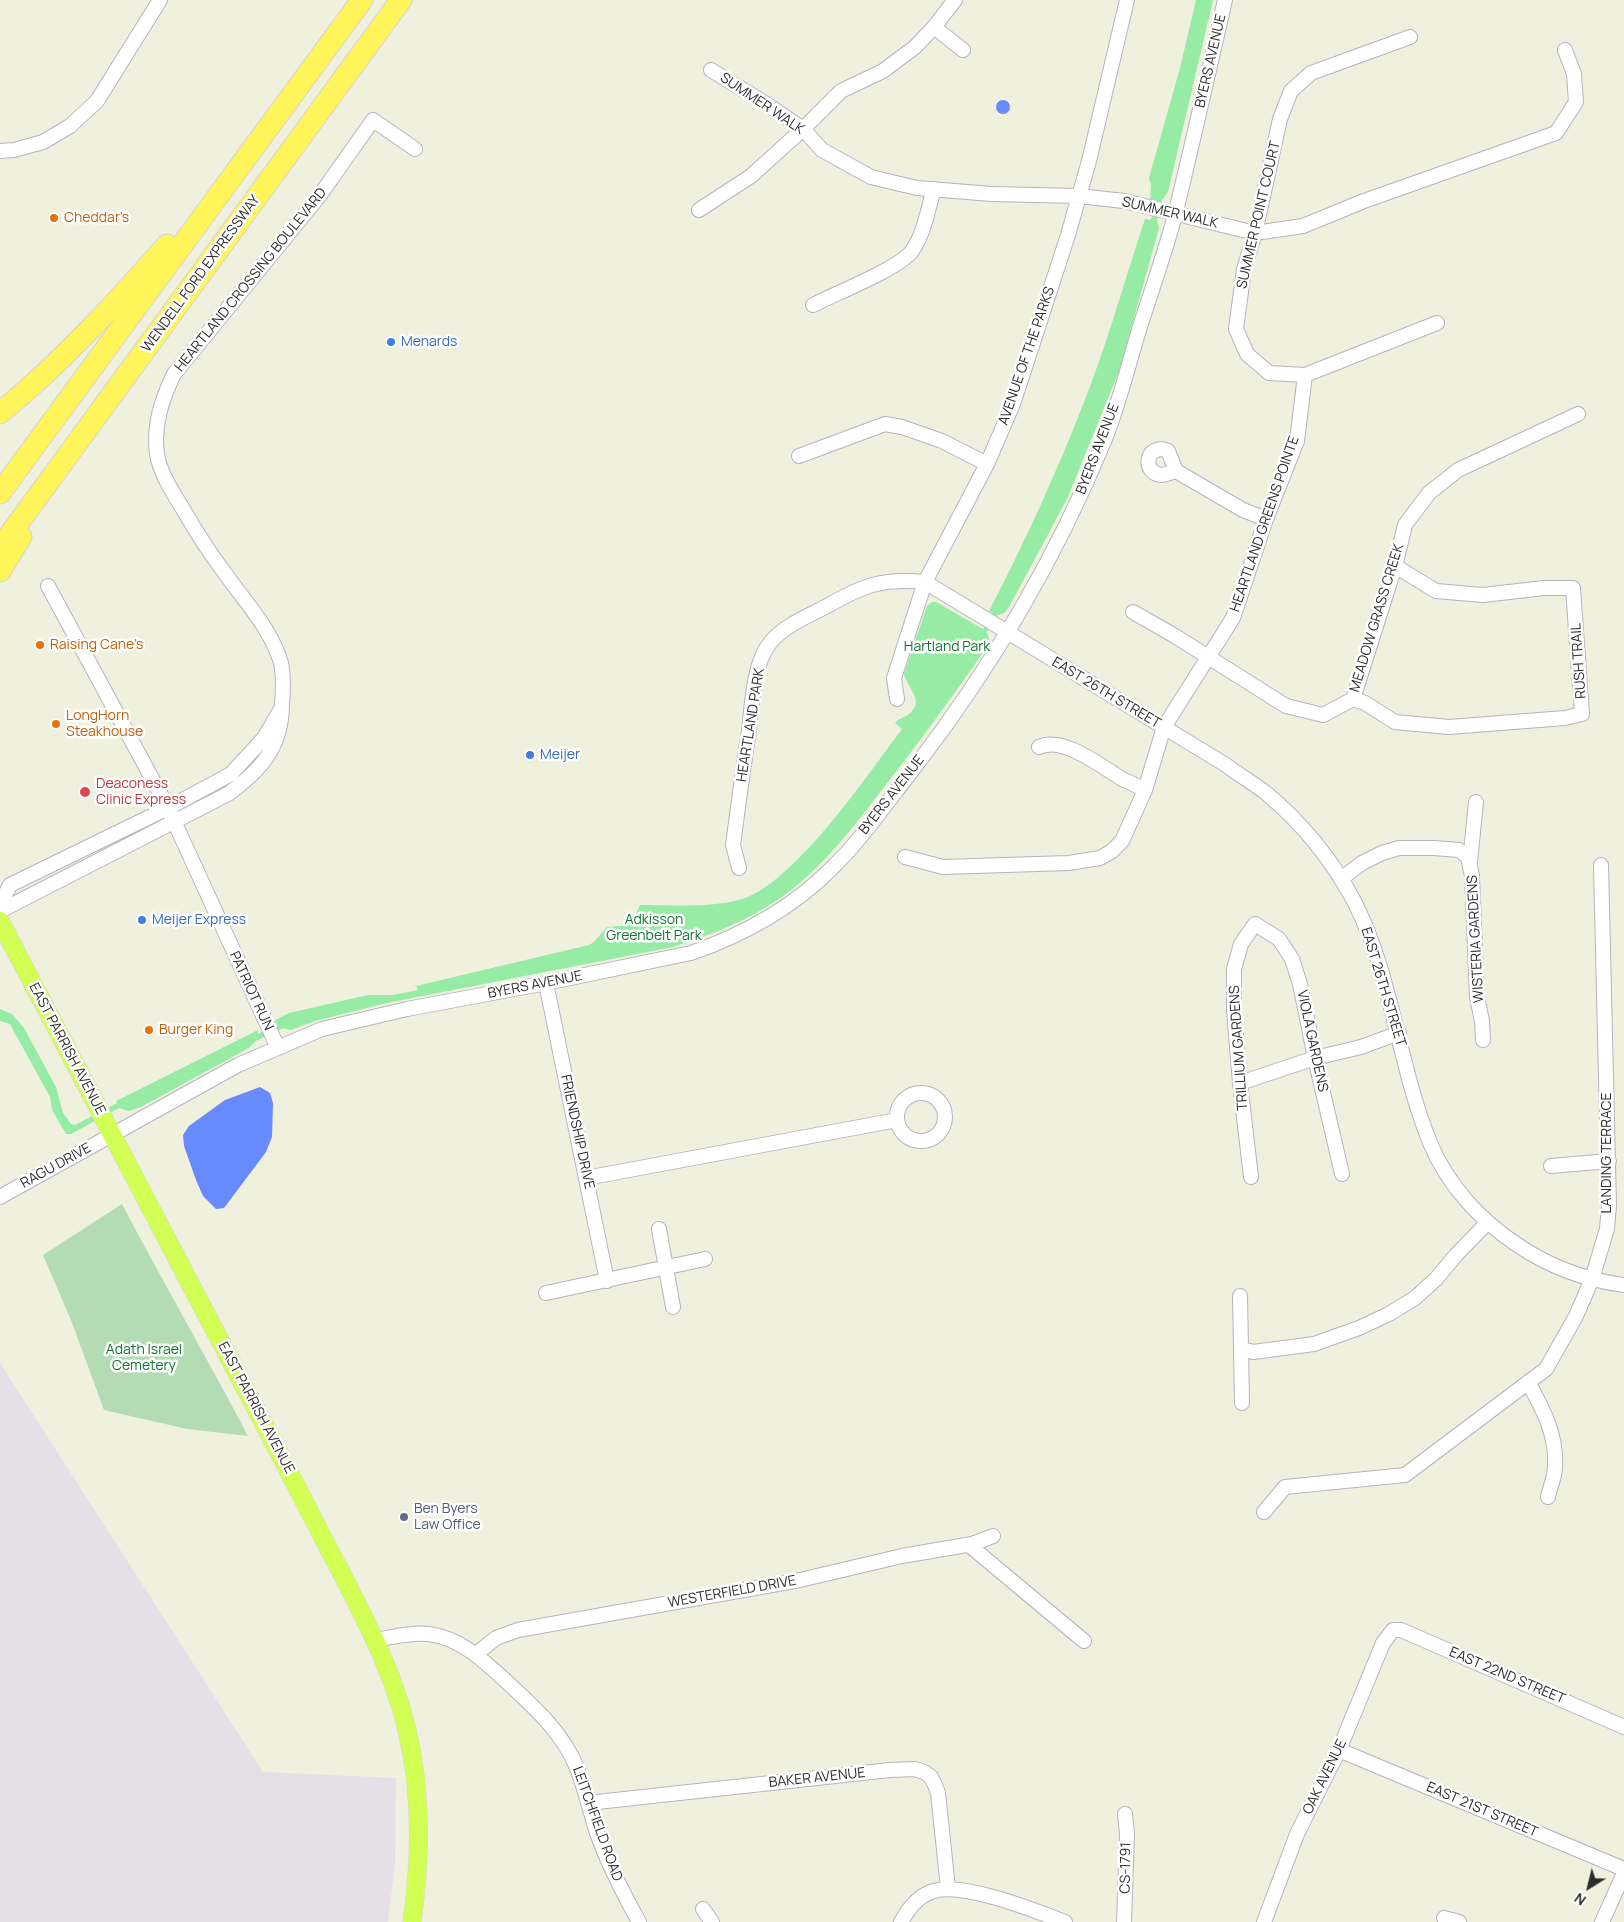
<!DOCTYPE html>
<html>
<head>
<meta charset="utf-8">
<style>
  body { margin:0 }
  #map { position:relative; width:1624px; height:1922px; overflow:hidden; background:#eff0de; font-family:Manrope,sans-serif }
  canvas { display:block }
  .north { position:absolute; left:1564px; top:1862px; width:50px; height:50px; -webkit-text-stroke:4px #fff; paint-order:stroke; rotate:216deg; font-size:14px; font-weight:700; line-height:20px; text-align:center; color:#2d2d2d }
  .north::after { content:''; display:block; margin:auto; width:18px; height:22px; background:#2d2d2d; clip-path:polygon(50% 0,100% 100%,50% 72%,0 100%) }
</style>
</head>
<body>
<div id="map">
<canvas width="1624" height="1922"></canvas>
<div class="north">N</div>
</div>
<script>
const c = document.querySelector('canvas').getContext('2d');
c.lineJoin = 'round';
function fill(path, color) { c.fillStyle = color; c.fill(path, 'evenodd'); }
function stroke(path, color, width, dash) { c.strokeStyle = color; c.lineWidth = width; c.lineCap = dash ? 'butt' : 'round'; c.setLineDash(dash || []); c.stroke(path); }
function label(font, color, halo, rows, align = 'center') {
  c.font = font + ' Manrope,sans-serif'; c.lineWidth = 5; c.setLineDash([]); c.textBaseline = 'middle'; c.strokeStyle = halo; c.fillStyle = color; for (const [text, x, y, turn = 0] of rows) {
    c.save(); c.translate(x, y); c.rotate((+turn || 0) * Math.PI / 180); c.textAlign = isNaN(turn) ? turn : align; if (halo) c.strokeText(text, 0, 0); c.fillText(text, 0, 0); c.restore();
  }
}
const industrial = new Path2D(`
  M0,1363L263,1772L396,1778L395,1865L388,1922H0Z`);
const green = new Path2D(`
  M1196,0H1213L1168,192L1162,200L1157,221L1159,228L1120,369L1067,499L1008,609L1004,613L998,615L987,632L989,639L987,647C953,696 918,744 881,791C851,830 823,867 783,896C750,920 711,935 673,947L387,1003L315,1021L291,1030L283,1028L256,1041L249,1048L141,1107L129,1111L119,1108L71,1134H66L52,1110L50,1097L10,1024L0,1021V1009L12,1014L24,1028L56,1087L63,1113L71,1124L75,1125L117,1103L116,1101L258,1030V1034L277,1025L275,1020L289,1013L368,995H393L418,990L416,986L589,945L594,942L607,927L631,925L640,905C672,905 707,908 739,900C793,886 868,774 902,729L895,723C899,718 904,718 909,714C926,701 907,688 904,674L927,606L932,602H936L983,629L993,613L989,611C1023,546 1054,478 1081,410C1106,348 1124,282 1145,219L1151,220L1155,201L1150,200L1151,185L1149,178L1180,68Z`);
const cemetery = new Path2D(`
  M122,1204C163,1282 207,1358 248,1436L187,1429L104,1410L71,1320L43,1255Z`);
const water = new Path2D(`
  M996 107a7 7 0 1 1 14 0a7 7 0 1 1-14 0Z
  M260,1087L270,1093L273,1103L272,1137L266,1152L224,1208L216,1209L203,1196L196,1180L184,1146L183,1135L189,1126L225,1100Z`);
const minor = new Path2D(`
  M934,27L963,50
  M1410,37L1311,73L1291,91L1280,119L1255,233L1244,269L1236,329L1247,354L1269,373L1305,375L1437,323
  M711,70L768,105L803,129L822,150L871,177L917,188L992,194L1079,196L1124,201L1255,233L1303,226L1364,201L1556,133L1576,102L1574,74L1565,50
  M0,151L14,150L43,142L70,126L97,101L160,0
  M699,210L751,176L803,129L841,91L883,71L915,47L934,27L955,0
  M813,305C834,294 900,268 912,251C924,234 928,209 934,189
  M799,456L885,424L902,427L942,441L987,464
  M1176,471C1172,472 1166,475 1161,475C1141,473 1146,442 1168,451L1176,471L1243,510L1266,519
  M48,586L168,808L278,1048
  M1133,612L1175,636L1286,706L1323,715L1353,699L1395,566L1405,525L1429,493L1458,470L1578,414
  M897,699L894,678L925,582L987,464L1013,404L1068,235L1089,161L1127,0
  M1353,699L1365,703L1395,722L1449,727L1565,718L1582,714L1573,588H1544L1483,595L1436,591L1395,566
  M1039,747C1063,735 1103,768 1124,780C1131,783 1138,786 1145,790
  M905,857L943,867L1069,863L1100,858L1112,851L1122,841L1145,790L1164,727L1233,618L1266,519L1297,441L1305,375
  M1470,862L1476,802
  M739,868L733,845C738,807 743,769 749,731C752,705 753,664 770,643C783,626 808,616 827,606C864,585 882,578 925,582L1226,765C1239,775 1253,783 1266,793C1302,823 1332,860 1354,901C1393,977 1398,1066 1431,1145C1448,1185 1480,1220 1516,1244C1548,1266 1585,1280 1624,1285
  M1341,879L1362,863L1382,853L1399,848H1434L1459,850L1468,857L1472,876L1477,997L1482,1021L1483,1040
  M0,905L10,885L168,808L231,774L264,738L281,709
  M0,911L228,794C261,770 282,747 282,704C283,691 284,676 281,663C271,629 246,603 227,576C211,555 196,532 183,509C173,493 160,473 157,454C153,425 162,399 174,374L320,195L373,120L415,149
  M546,983L607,1281
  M1240,1083L1315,1058L1361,1047L1399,1033
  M897 1117a24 24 0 1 1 48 0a24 24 0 1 1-48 0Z
  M1551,1166L1609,1161
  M1251,1177L1240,1083L1234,1011V969L1241,944L1255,924L1279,939L1292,959L1300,984L1315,1058L1342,1174
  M586,1178L897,1120
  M0,1197L238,1065L322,1029L407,1009L546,983L691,953C743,935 792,908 831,869C861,840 885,805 911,772C991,669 1055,561 1105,439C1119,404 1128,366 1139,330C1151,291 1166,251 1176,211C1193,141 1209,70 1225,0
  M659,1229L673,1307
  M546,1293L705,1259
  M1240,1296L1242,1403
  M1242,1349L1253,1352L1314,1344L1359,1328L1389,1314L1415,1298L1436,1279L1456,1255L1488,1222
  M1528,1382C1543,1409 1557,1435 1555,1467C1555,1477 1550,1487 1548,1497
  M1264,1512L1285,1487L1405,1475L1546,1369L1576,1316L1592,1279L1607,1229L1609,1206L1601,865
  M969,1545L1084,1641
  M376,1640C393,1637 411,1632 429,1634C461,1638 485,1662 508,1683C535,1708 563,1733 577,1768C585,1789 590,1811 597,1833C608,1864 623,1893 639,1922
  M476,1654L496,1638L518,1630L800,1580L902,1556L972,1544L993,1536
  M1339,1750L1624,1869
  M588,1803L890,1770L915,1769L924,1772L931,1777L935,1785L938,1793L948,1888
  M703,1909L712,1922
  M1444,1918L1459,1922
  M901,1922C908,1909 919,1895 934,1891C964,1882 1036,1911 1065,1922
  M1124,1922L1127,1834L1125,1814
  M1264,1922L1297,1834L1339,1750L1383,1643L1393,1630H1401L1624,1727
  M1602,1922L1624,1873`);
const major = new Path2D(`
  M0,921C89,1090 178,1260 267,1430C292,1477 316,1525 341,1572C367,1623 394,1674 407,1730C422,1793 421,1858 412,1922`);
const highway = new Path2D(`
  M0,413C63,361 113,306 167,245
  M0,493L362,0
  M0,548L401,0
  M0,571L21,537`);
const markers = [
  [54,218,5,"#e8710a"],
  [391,342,5,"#3f7fe0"],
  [40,645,5,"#e8710a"],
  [56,724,5,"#e8710a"],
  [530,755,5,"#3f7fe0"],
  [85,792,6,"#e0444e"],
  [142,920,5,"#3f7fe0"],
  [149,1030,5,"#e8710a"],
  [404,1517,5,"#5c6f8a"]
];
const streetNames = [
  ["BYERS AVENUE",1211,61,-77],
  ["SUMMER WALK",762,104,34],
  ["SUMMER WALK",1170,213,13],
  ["SUMMER POINT COURT",1259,215,-77],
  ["WENDELL FORD EXPRESSWAY",201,274,-54],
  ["HEARTLAND CROSSING BOULEVARD",251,280,-51],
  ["AVENUE OF THE PARKS",1027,356,-71],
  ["BYERS AVENUE",1098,449,-69],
  ["HEARTLAND GREENS POINTE",1265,524,-71],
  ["MEADOW GRASS CREEK",1377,618,-73],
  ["RUSH TRAIL",1579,661,-94],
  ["EAST 26TH STREET",1106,693,31],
  ["HEARTLAND PARK",751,725,-81],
  ["BYERS AVENUE",892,795,-52],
  ["WISTERIA GARDENS",1476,939,-93],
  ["BYERS AVENUE",535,985,-11],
  ["EAST 26TH STREET",1383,987,73],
  ["PATRIOT RUN",251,991,65],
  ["VIOLA GARDENS",1312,1041,78],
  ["TRILLIUM GARDENS",1239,1048,-94],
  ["EAST PARRISH AVENUE",67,1049,62],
  ["FRIENDSHIP DRIVE",577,1132,78],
  ["LANDING TERRACE",1607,1153,-90],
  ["RAGU DRIVE",56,1166,-29],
  ["EAST PARRISH AVENUE",256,1408,62],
  ["WESTERFIELD DRIVE",732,1592,-10],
  ["EAST 22ND STREET",1507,1676,23],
  ["OAK AVENUE",1325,1777,-64],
  ["BAKER AVENUE",817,1778,-6],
  ["EAST 21ST STREET",1482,1810,23],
  ["LEITCHFIELD ROAD",597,1824,70],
  ["CS-1791",1126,1868,-89]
];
const foodNames = [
  ["Cheddar's",64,218],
  ["Raising Cane's",50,645],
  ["LongHorn",66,716],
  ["Steakhouse",66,732],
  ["Burger King",159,1030]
];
const shopNames = [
  ["Menards",401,342],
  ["Meijer",540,755],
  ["Meijer Express",152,920]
];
const parkNames = [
  ["Hartland Park",947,647],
  ["Adkisson",654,920],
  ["Greenbelt Park",654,936],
  ["Adath Israel",144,1350],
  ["Cemetery",144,1366]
];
const healthNames = [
  ["Deaconess",96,784],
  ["Clinic Express",96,800]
];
const serviceNames = [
  ["Ben Byers",414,1509],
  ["Law Office",414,1525]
];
fill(industrial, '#e6dfe8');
fill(green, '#96eca4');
fill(cemetery, '#b4dcb4');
fill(water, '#678afc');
stroke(minor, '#b7b2c2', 16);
stroke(major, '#d5d5d5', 19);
stroke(highway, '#d5d5d5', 23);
stroke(minor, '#fff', 14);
stroke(major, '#d1ff54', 18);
stroke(highway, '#fff45a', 21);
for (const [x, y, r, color] of markers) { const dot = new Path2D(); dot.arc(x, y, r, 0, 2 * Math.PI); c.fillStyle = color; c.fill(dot); stroke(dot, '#fff', 2); }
label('14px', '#2d2d2d', '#fff', streetNames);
label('14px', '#c56008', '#fff', foodNames, 'left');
label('14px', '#366cbe', '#fff', shopNames, 'left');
label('14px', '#137530', '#fff', parkNames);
label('14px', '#be3a42', '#fff', healthNames, 'left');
label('14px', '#4e5e75', '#fff', serviceNames, 'left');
</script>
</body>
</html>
